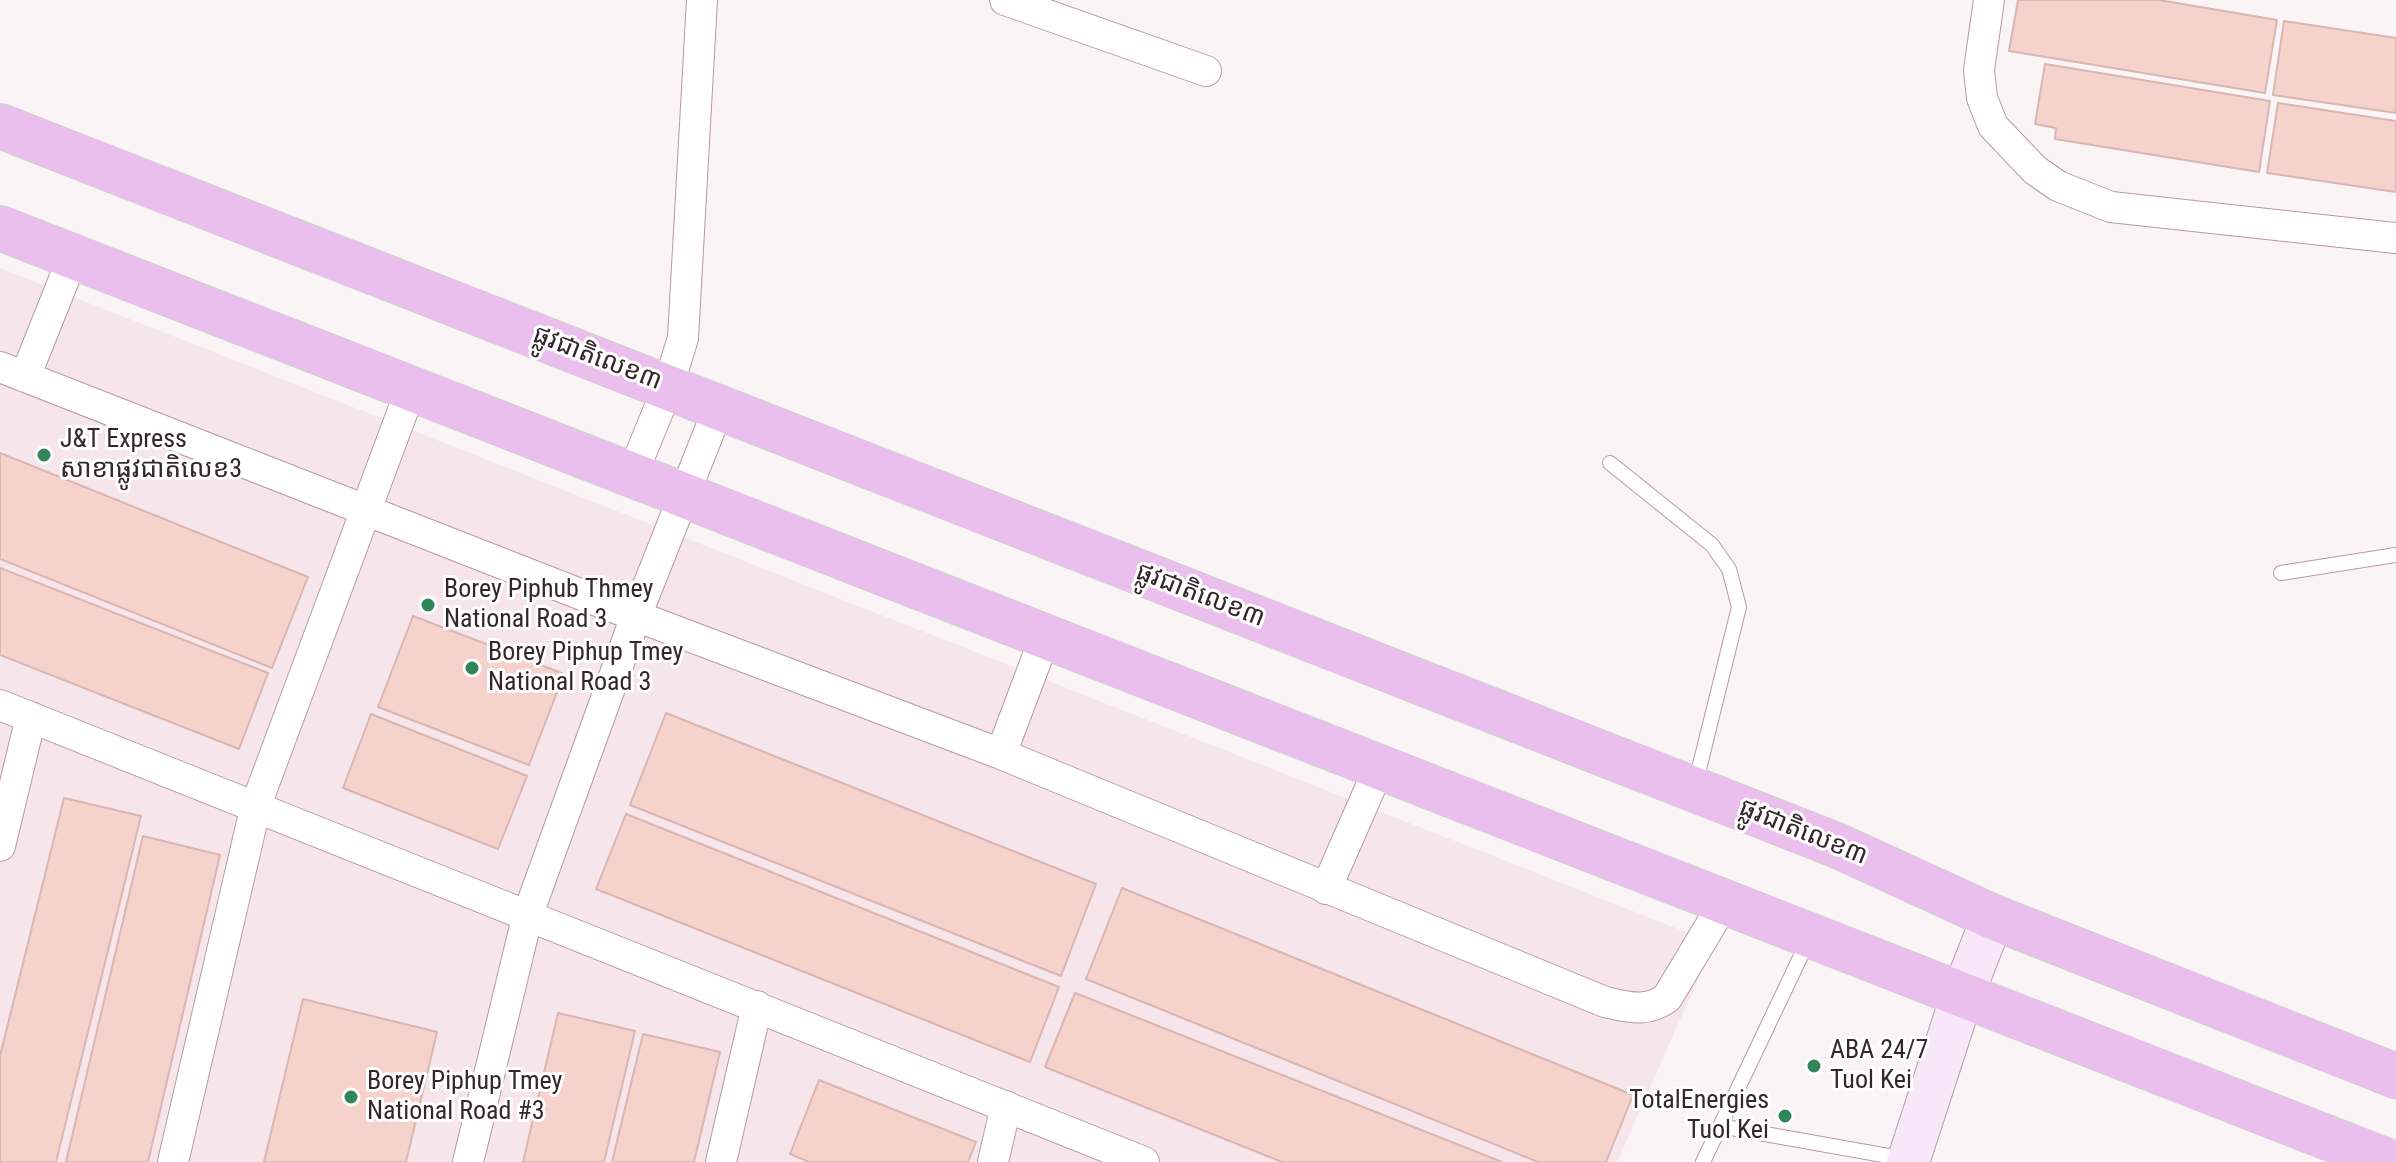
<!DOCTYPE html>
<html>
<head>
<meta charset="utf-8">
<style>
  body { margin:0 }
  canvas { display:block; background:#fbf4f6 }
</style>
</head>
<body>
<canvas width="2396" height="1162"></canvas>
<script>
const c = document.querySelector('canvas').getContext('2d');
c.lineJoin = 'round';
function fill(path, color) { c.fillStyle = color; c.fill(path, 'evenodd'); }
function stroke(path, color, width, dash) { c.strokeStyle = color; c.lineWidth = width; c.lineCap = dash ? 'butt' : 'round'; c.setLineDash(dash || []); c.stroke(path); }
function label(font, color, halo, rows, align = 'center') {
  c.font = font + ' "Roboto Condensed","Noto Sans Khmer",sans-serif'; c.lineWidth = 6; c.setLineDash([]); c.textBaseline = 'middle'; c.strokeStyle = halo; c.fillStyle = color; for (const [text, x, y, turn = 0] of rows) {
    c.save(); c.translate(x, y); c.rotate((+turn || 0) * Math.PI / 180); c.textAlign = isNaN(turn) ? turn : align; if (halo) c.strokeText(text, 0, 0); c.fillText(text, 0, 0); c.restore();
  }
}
const built = new Path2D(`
  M0,268L1714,943L1617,1162H0Z`);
const building = new Path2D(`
  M2018,0H2159L2277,20L2265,93L2009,51Z
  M2284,21L2396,38V113L2273,95Z
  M2045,64L2270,101L2259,172L2055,139L2056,128L2035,124Z
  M2278,103L2396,121V192L2267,173Z
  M0,453L308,577L272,668L0,559Z
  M0,568L268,673L239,749L0,655Z
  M413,616L564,674L529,765L378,707Z
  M666,713L1096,884L1061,976L630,805Z
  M371,714L527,776L498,849L343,788Z
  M64,798L141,816L56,1162H0V1056Z
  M626,814L1059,987L1030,1062L596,889Z
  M143,836L220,855L148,1162H66Z
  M1122,888L1633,1095L1606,1162H1538L1086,979Z
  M1075,993L1502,1162H1282L1045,1067Z
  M303,999L437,1032L406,1162H264Z
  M558,1013L635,1031L604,1162H523Z
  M643,1034L720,1052L694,1162H612Z
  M819,1080L976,1142L968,1162H809L790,1154Z`);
const service = new Path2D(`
  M1610,463L1712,545L1729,569L1739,607L1695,785
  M2281,573L2396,555
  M1720,1126L1905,1159
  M1703,1162L1808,941`);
const minor = new Path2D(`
  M1005,0L1206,71
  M1989,0L1979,70L1982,98L1993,126L2035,170L2058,186L2111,207L2396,238
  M0,367L636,616L1001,754L1605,1002C1629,1007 1646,1013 1667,998L1724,903
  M25,377L73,257
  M632,475L668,387L683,338L702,0
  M0,705L1144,1162
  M1001,754L1045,637
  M0,846L31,717
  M1326,889L1379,768
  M173,1162L256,805L411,389
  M468,1162L528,914L636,616L719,407
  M721,1162L757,1006
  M993,1162L1006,1106`);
const secondary = new Path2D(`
  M1908,1162L1962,996L1993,917`);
const trunk = new Path2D(`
  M0,126L1836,845L1993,917L2396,1076
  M0,228L2390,1162`);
const markers = [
  [44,455,8,"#308659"],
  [428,605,8,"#308659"],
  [472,668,8,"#308659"],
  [1814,1066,8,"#308659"],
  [351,1097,8,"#308659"],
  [1785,1116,8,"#308659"]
];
const streetNames = [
  ["ផ្លូវជាតិលេខ៣",597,359,21],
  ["ផ្លូវជាតិលេខ៣",1200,596,21],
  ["ផ្លូវជាតិលេខ៣",1803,833,22]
];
const poiNames = [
  ["J&T Express",60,440],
  ["សាខាផ្លូវជាតិលេខ3",60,470],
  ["Borey Piphub Thmey",444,590],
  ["National Road 3",444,620],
  ["Borey Piphup Tmey",488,653],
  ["National Road 3",488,683],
  ["ABA 24/7",1830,1051],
  ["Tuol Kei",1830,1081],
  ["Borey Piphup Tmey",367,1082],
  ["National Road #3",367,1112],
  ["TotalEnergies",1769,1101,"right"],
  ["Tuol Kei",1769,1131,"right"]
];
fill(built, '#f6e5ea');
fill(building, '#f5d2cc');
stroke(building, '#d9b7b1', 2);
stroke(service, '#b999a4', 16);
stroke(minor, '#b999a4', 32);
stroke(secondary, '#b999a4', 44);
stroke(trunk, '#d2cfd0', 46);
stroke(service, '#fff', 14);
stroke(minor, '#fff', 30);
stroke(secondary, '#f7e7f8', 42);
stroke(trunk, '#eabfee', 44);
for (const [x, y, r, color] of markers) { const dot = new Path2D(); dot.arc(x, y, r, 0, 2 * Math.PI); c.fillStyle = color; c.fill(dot); stroke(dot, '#fff', 3); }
label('26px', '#34272b', '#fff', streetNames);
label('26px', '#34272b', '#fff', poiNames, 'left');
</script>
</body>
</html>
